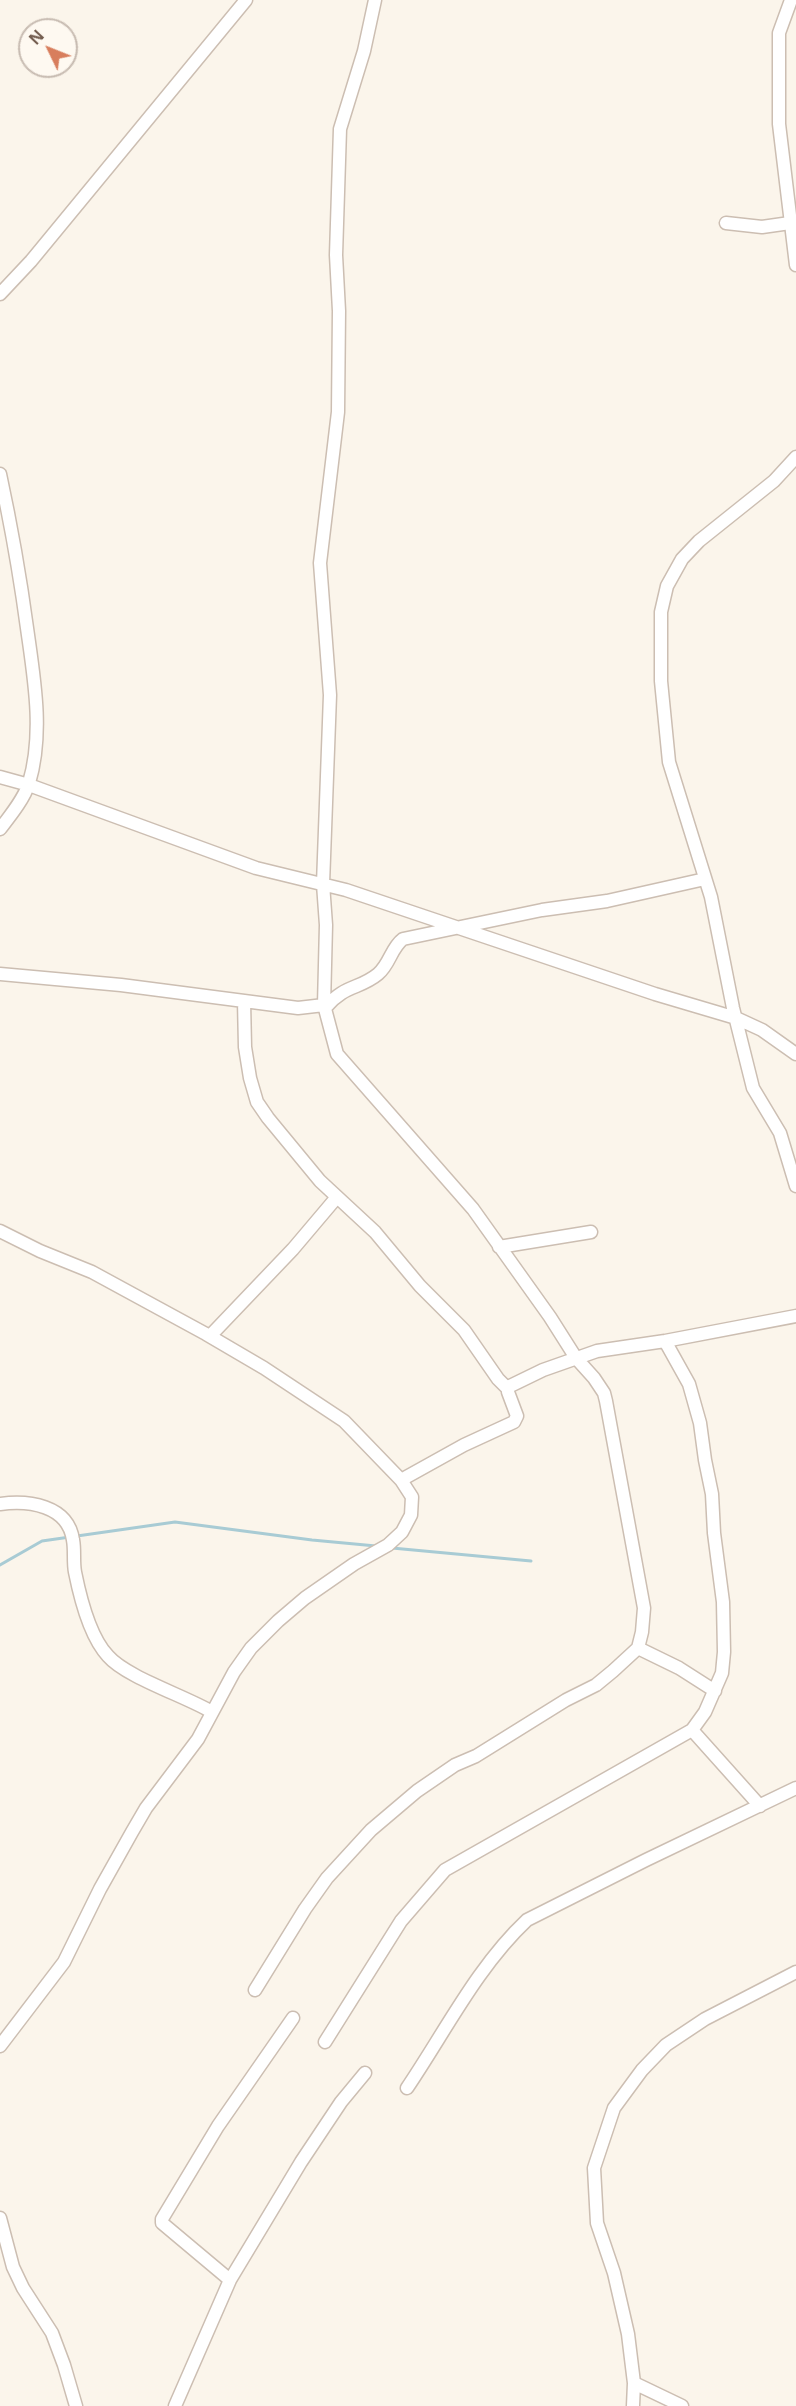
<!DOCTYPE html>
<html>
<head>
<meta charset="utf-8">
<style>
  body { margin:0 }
  #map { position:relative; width:796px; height:2406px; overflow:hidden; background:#fbf5eb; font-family:"Noto Sans",sans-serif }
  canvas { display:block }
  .north { position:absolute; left:18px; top:18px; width:60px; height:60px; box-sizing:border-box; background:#fef9f1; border:2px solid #c7bbb1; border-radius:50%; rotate:313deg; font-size:16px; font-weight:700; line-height:24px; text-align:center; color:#745e50 }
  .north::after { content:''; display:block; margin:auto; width:21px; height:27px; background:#d87e5d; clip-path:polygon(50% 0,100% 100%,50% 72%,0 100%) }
</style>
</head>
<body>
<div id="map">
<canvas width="796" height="2406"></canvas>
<div class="north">N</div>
</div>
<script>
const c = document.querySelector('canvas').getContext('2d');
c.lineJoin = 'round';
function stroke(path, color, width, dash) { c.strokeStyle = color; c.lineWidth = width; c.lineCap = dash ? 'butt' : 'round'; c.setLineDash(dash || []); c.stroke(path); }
const stream = new Path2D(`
  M77,1536L175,1522L312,1540L376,1546
  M392,1548L531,1561
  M0,1565L42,1541L70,1537`);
const minor = new Path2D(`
  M791,0L779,33V124L796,265
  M726,223L762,227L790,223
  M0,294L31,261L246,0
  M796,457L774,481L699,541L682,559L667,586L661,612V681L669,762L711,897L733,1008L753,1088L780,1133L796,1186
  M0,474C11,525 20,576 27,628C34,678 44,733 29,783C24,799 10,816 0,829
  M0,777L29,785L256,868L346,890L655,994L736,1018L762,1030L796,1054
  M0,974L121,985L298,1008L324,1005L337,1054L473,1209L550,1317L576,1358L594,1378L604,1393L606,1401L644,1608L642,1632L638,1648L613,1671L596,1685L566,1700L476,1756L455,1765L417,1791L371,1830L327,1878L305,1909L255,1990
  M244,1001L245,1047L250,1078L257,1102L268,1118L320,1181L375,1232L420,1286L464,1330L498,1379L508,1389
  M324,1005L326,925L323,884L330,695L320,563L338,412L339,311L336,255L340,129L364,51L375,0
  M326,1007C344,985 360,989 378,974C390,964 391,948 403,939L542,910L607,901L705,879
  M0,1231L40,1251L92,1272L206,1334L264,1368L344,1421L401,1480L412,1497L411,1515L402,1532L388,1545L354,1564L305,1598L278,1621L251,1648L234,1672L198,1739L146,1808L132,1832L100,1889L64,1962L0,2046
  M499,1247L591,1232
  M210,1336L293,1249L337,1197
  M401,1480L464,1445L514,1422L517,1416L508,1392V1387L543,1370L597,1351L665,1341L796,1316
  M0,1504C28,1500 68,1505 73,1540C75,1550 73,1561 75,1572C80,1597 90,1637 108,1656C126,1677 185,1696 212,1712
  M638,1648L679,1668L715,1691
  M692,1730L760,1806
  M325,2042L401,1921L445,1870L692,1730L705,1712L722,1673L724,1652L723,1602L714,1533L712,1494L705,1460L700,1423L689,1384L665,1341
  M407,2088C445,2032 477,1967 527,1920L646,1860L796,1788
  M0,2218L13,2267L23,2288L52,2333L64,2365L76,2406
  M230,2280L162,2223V2219L218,2126L293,2018
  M634,2383L682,2406
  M175,2406L230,2280L301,2162L341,2102L365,2073
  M633,2406L634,2383L628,2334L614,2273L597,2223L594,2168L614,2108L642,2070L666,2045L705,2019L796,1972`);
stroke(stream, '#a8cbd4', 3);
stroke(minor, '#ccbeb2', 15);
stroke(minor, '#fff', 12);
</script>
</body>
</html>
